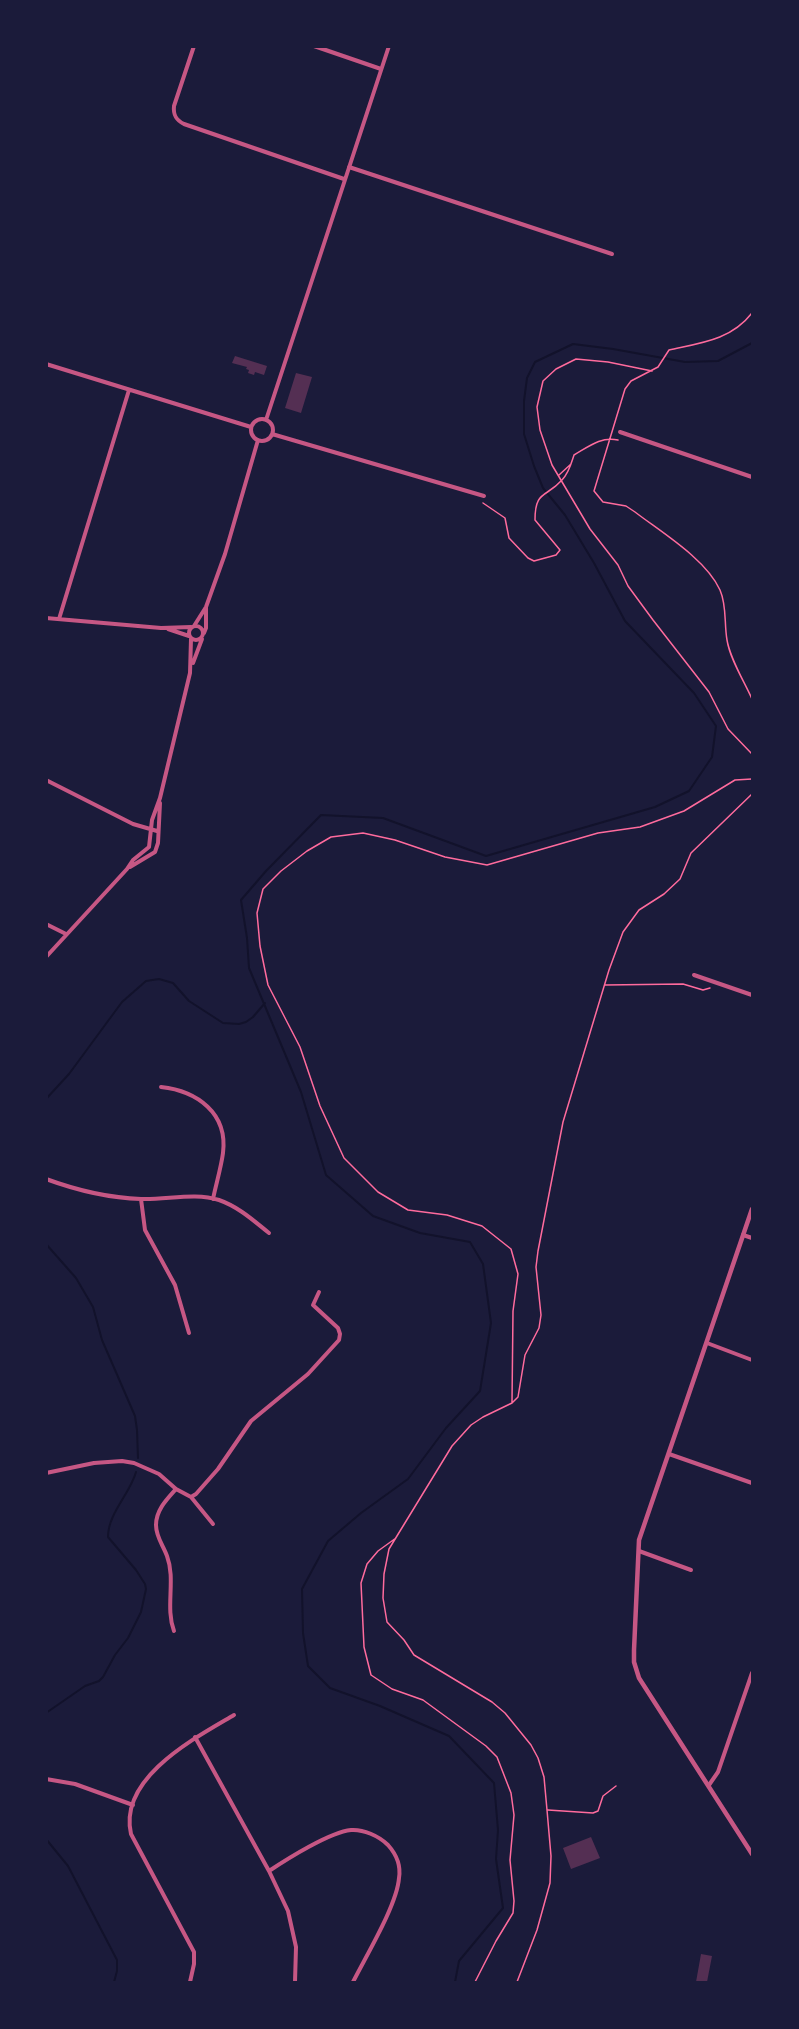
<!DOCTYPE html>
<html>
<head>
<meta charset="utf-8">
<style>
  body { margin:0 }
  #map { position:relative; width:799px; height:2029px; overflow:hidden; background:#1b1b3a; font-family:Poppins,sans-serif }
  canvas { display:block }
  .frame { position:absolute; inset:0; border:48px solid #1b1b3a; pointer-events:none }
</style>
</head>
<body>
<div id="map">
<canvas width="799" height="2029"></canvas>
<div class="frame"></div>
</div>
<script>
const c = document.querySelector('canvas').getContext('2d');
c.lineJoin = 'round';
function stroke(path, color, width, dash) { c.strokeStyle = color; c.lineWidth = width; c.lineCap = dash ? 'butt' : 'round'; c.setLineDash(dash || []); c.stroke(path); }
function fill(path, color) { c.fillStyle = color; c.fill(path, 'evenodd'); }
const stream = new Path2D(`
  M46,1099L69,1074L122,1002L146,981L159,979L173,983L189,1001L223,1023L239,1024L246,1022L253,1017L265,1003
  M46,1244L76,1278L93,1307L102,1340L135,1416L137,1430L138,1458
  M46,1713L85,1686L99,1681L103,1677L115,1655L128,1638L141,1612L146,1589L145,1584L136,1570L108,1537C108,1513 130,1494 136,1472
  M46,1839L68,1866L117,1960V1971L114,1982
  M455,1982L459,1961L503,1908L496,1859L498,1830L494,1783L449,1736L380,1706L330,1688L308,1666L303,1633L302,1589L328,1541L361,1513L408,1479L446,1428L480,1391L491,1323L483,1264L470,1242L420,1233L373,1216L326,1175L301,1092L249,968L247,938L241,900L266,871L321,815L383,818L486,856L655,807L689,791L712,757L716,726L694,693L625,621L594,563L565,515L543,488L534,466L524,434V401L527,378L535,362L573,344L613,349L685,362L718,361L752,343`);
const building = new Path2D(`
  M235,356L267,366L264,375L255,372L254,375L248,373L249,370L246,369L247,367L232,363Z
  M296,373L312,377L301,413L285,408Z
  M591,1837L600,1858L571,1869L563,1848Z
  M701,1954L712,1956L707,1982H696Z`);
const path = new Path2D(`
  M752,313C731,340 701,343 669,350L658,367L631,381L625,389L594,491L603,502L626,506L635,512C661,532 706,559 720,590C727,606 724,623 727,640C730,659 744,681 752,699
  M652,371L608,362L576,359L556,369L543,381L537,407L540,430L552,465L590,529L618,565L628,586L653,620L709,692L728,729L752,754
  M559,475L571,464
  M483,503L505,518L509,538L528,558L534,561L556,555L560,550L535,520C535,490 546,498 562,480C569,473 571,464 574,455C588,447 601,436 618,440
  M605,985L683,984L703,990L710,988
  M512,1402L513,1311L518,1274L511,1249L482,1226L447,1215L408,1210L378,1192L344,1158L320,1106L300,1047L268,985L260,946L257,913L263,889L281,871L307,851L331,837L363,833L395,840L445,857L487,865L598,833L640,827L684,811L735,780L752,779
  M396,1538L378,1551L367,1564L361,1583L364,1647L371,1675L392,1689L423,1700L486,1746L497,1757L511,1793L514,1815L510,1860L514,1901L513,1913L496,1941L475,1982
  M548,1810L593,1813L598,1811L603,1796L616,1786
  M517,1982L537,1930L550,1883L551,1856L547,1810L544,1777L538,1758L531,1745L505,1713L492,1702L414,1655L404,1640L387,1622L383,1598L384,1574L389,1549L452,1446L471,1425L483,1417L512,1403L518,1397L525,1355L539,1328L541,1315L536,1267L538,1251L563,1122L609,970L623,932L639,910L664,894L680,879L691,853L752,794`);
const minor = new Path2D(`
  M194,46L174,106C173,115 176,120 184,124L344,179
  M314,46L381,69
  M349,167L612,254
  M46,364L251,427
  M251 430a11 11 0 1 1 22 0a11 11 0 1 1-22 0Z
  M266,420L389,46
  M620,432L752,477
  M272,434L484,496
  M46,618L161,628L191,627
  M59,619L129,390
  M189 633a7 7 0 1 1 14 0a7 7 0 1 1-14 0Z
  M194,626L206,607L225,554L258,440
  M168,629L189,636
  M204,633L206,628V608
  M193,663L202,639
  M46,780L133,824L157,831
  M130,867L155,852L158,843L160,803
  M46,924L66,934
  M46,957L127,869L133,860L149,847L152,820L160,798L190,673L191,639
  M694,975L752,995
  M161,1087C197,1091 228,1113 223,1153C221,1168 216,1184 213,1199
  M46,1179C76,1190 109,1198 141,1199C167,1200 195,1192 219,1200C239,1207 254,1221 269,1233
  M141,1199L145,1230L175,1285L189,1333
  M743,1235L752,1238
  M707,1343L752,1360
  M669,1454L752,1483
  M46,1473L94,1463L122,1461L134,1463L159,1474L176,1489L191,1497L213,1524
  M191,1497L196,1494L218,1469L251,1421L308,1374L339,1340L340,1334L338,1328L313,1305L319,1292
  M639,1551L691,1570
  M174,1631C165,1607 176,1580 167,1556C163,1545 156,1537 156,1525C156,1510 167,1499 176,1489
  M195,1737L269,1871L288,1911L296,1947L295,1982
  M46,1779L75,1784L133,1805
  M709,1785L718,1772L752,1673
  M269,1871C287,1859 330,1832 351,1830C363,1829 379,1836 388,1845C396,1854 401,1866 399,1878C397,1905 366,1956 353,1982
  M190,1982L194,1964V1952L131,1834C118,1778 195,1738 234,1715`);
const tertiary = new Path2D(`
  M752,1209L639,1540L634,1650V1662L639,1678L752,1854`);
stroke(stream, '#12122b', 2);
fill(building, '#542f53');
stroke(path, '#ff6b9d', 1.5);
stroke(minor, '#c65784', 4);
stroke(tertiary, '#c65784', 4.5);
</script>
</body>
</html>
